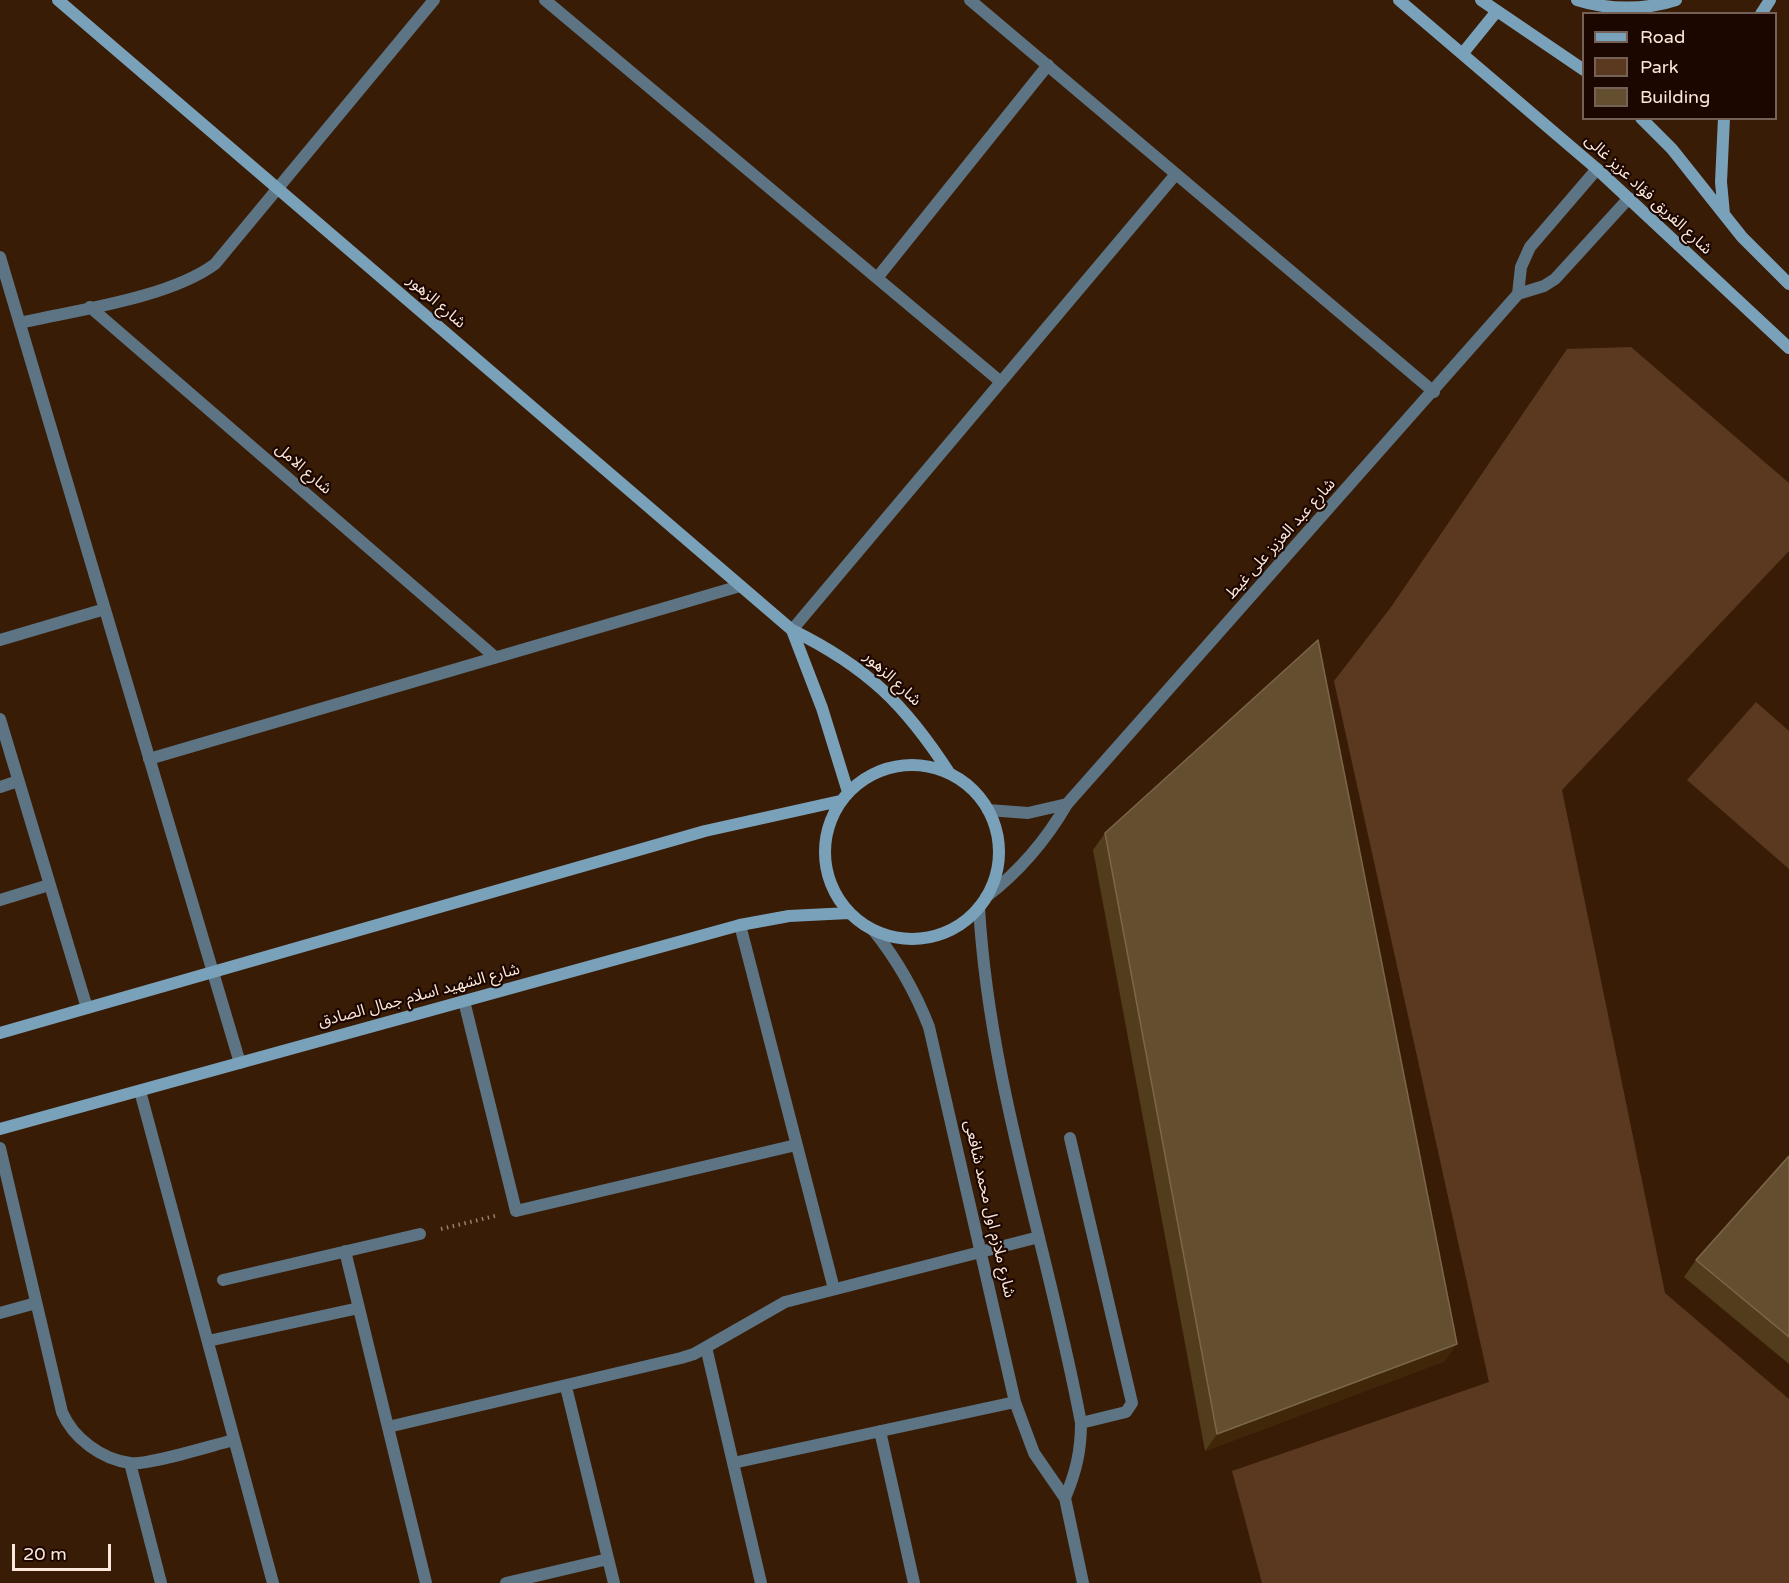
<!DOCTYPE html>
<html>
<head>
<meta charset="utf-8">
<style>
  body { margin:0 }
  #map { position:relative; width:1789px; height:1583px; overflow:hidden; background:#391c05; font-family:"Varela Round",sans-serif }
  canvas { display:block }
  .legend { position:absolute; left:1582px; top:12px; width:195px; height:108px; box-sizing:border-box; background:#1c0700; border:2px solid #766157; margin:0; padding:8px 10px; list-style:none; font-size:18px; color:#fce8da }
  .legend li { display:flex; align-items:center; gap:12px; height:30px }
  .legend b { width:30px; border:2px solid #766157 }
  .scale { position:absolute; left:12px; top:1544px; width:99px; height:27px; box-sizing:border-box; border:3px solid #fce8da; border-top:0; padding-left:8px; font-size:18px; line-height:21px; white-space:nowrap; color:#fce8da; -webkit-text-stroke:4px #1c0700; paint-order:stroke }
</style>
</head>
<body>
<div id="map">
<canvas width="1789" height="1583"></canvas>
<ul class="legend">
<li><b style="height:8px;background:#7aa1ba"></b>Road</li>
<li><b style="height:16px;background:#5a3920"></b>Park</li>
<li><b style="height:16px;background:#634e30"></b>Building</li>
</ul>
<div class="scale">20 m</div>
</div>
<script>
const c = document.querySelector('canvas').getContext('2d');
c.lineJoin = 'round';
function fill(path, color) { c.fillStyle = color; c.fill(path, 'evenodd'); }
function stroke(path, color, width, dash) { c.strokeStyle = color; c.lineWidth = width; c.lineCap = dash ? 'butt' : 'round'; c.setLineDash(dash || []); c.stroke(path); }
function label(font, color, halo, rows, align = 'center') {
  c.font = font + ' "Varela Round","Noto Sans Arabic",sans-serif'; c.lineWidth = 4.5; c.setLineDash([]); c.textBaseline = 'middle'; c.strokeStyle = halo; c.fillStyle = color; for (const [text, x, y, turn = 0] of rows) {
    c.save(); c.translate(x, y); c.rotate((+turn || 0) * Math.PI / 180); c.textAlign = isNaN(turn) ? turn : align; if (halo) c.strokeText(text, 0, 0); c.fillText(text, 0, 0); c.restore();
  }
}
const green = new Path2D(`
  M1631,347L1789,483V551L1562,790L1665,1293L1789,1399V1583H1262L1232,1471L1489,1382L1334,681L1391,607L1567,349Z
  M1756,702L1789,731V869L1687,780Z`);
const path = new Path2D(`
  M441,1229L495,1216`);
const lane = new Path2D(`
  M1070,1138L1132,1403L1126,1412L1081,1423`);
const street = new Path2D(`
  M545,0L1001,382
  M970,0L1434,392
  M0,257L240,1063
  M877,278L1048,65
  M1518,294L1544,286L1555,279L1629,198
  M90,307L495,657
  M20,323C77,310 169,298 215,264L434,0
  M792,630L1176,174
  M0,640L105,609
  M0,719L87,1008
  M149,759L740,586
  M0,787L18,781
  M988,810L1028,813L1067,804
  M986,897C1020,871 1045,842 1067,804L1518,294L1521,267L1530,247L1597,169
  M0,900L49,885
  M979,907C989,1084 1049,1251 1081,1423C1081,1451 1076,1472 1065,1498
  M740,925L834,1289
  M874,931C898,961 915,991 929,1027L1015,1402L1034,1453L1065,1498L1083,1583
  M464,1001L516,1211L796,1145
  M140,1091L273,1583
  M0,1148L62,1412C73,1438 101,1459 130,1463C147,1466 213,1445 234,1440
  M345,1251L426,1583
  M223,1280L420,1234
  M0,1313L36,1303
  M208,1341L359,1308
  M706,1347L761,1583
  M566,1387L614,1583
  M388,1427L681,1358L694,1354L785,1302L1039,1237
  M880,1431L914,1583
  M130,1463L161,1583
  M733,1463L1015,1402
  M506,1583L608,1559`);
const secondary = new Path2D(`
  M58,0L792,630C867,667 905,704 950,774
  M1399,0L1597,169L1789,348
  M1481,0L1584,70
  M1577,0C1608,10 1646,10 1676,0
  M1761,14L1770,0
  M1463,53L1497,11
  M1641,118L1672,149L1742,237L1789,284
  M1724,118L1721,182L1724,214
  M792,630L822,708L848,792
  M825 852a87 87 0 1 1 174 0a87 87 0 1 1-174 0Z
  M0,1033L705,831L840,801
  M0,1129L740,925L789,916L849,913`);
const wall = new Path2D(`
  M1105,833L1445,1361L1205,1451L1093,850Z
  M1789,1156V1364L1684,1277L1696,1260Z`);
const shadedWall = new Path2D(`
  M1457,1344L1445,1361L1205,1451L1217,1434Z`);
const building = new Path2D(`
  M1318,640L1457,1344L1217,1434L1105,833Z
  M1789,1156V1337L1696,1260Z`);
const streetNames = [
  ["شارع الفريق فؤاد عزيز غالى",1648,195,43],
  ["شارع الزهور",436,302,41],
  ["شارع الامل",303,469,41],
  ["شارع عبد العزيز على غيط",1281,539,-48],
  ["شارع الزهور",892,679,43],
  ["شارع الشهيد اسلام جمال الصادق",419,996,-15],
  ["شارع ملازم اول محمد شافعى",989,1209,77]
];
fill(green, '#5a3920');
stroke(path, '#99806e', 4, [1.5, 4.5]);
stroke(lane, '#5c7483', 12);
stroke(street, '#5c7483', 12);
stroke(secondary, '#7aa1ba', 12);
fill(wall, '#513c1b');
fill(shadedWall, '#40270a');
fill(building, '#634e30');
stroke(building, '#7b664a', 1.5);
label('16px', '#fce8da', '#1c0700', streetNames);
</script>
</body>
</html>
